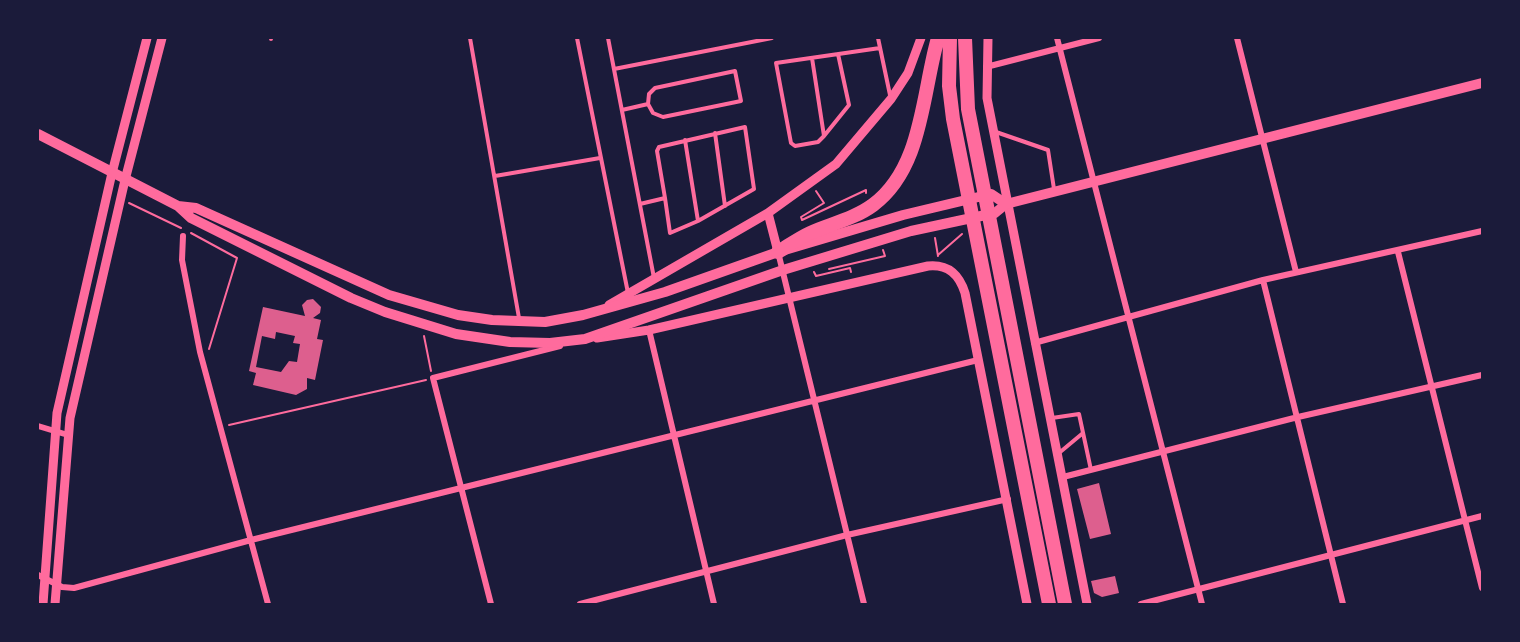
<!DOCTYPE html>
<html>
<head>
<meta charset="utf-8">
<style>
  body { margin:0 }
  #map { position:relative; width:1520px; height:642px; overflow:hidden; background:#1b1b3a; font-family:"Open Sans",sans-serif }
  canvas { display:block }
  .frame { position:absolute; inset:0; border:39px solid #1b1b3a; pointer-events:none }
</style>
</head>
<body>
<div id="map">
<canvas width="1520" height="642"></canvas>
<div class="frame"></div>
</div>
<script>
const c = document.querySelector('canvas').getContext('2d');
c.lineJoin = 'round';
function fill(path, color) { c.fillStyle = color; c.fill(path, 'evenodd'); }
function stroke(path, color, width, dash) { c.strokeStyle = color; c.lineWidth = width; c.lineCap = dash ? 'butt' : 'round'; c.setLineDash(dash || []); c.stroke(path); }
const building = new Path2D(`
  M313,299L321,307L320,313L313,318L321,320L317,339L323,340L315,380L307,378V389L296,395L253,385L256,373L249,371L263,307L305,316L302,305L307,300ZM276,332L295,336L293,343L300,344L297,362L289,361L281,372L256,367L262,336L275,339Z
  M1099,483L1111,534L1090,539L1077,489Z
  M1115,576L1119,593L1102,597L1094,593L1091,581Z`);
const path = new Path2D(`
  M129,203L181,228
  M802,220L866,190V193
  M802,220L801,217L824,203L816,191
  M191,233L237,258L209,349
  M935,238L938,256
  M938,255L962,234
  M829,269L885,256L883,250
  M814,272L816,276L850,268L851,272
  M424,336L431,371
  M229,425L426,380`);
const service = new Path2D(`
  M271,38V39
  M470,38L519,318
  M577,38L628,293
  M608,38L654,278
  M878,38L890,95
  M812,58L824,136L818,142L795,146L791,143L776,63L880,48
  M614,69L772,38
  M622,110L648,104L653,113L663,117L741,101L735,71L655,88L649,94L648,104
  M996,132L1048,150L1054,189
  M715,133L725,206
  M824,136L849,105L838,54
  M685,140L698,221
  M495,176L600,158
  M640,204L665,198L670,233L698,221L754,189L745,127L659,147L657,151L665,198
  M1052,418L1079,414L1091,470
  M1059,453L1083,433`);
const minor = new Path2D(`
  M1057,38L1202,604
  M1237,38L1296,272
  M986,67L1099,38
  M183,236L182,260L200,352L268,604
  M778,252L864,604
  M1398,252L1482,588
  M1263,280L1343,604
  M649,330L714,604
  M1034,343L1263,280L1482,231
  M38,426L68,435
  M1063,477L1298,417L1482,375
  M38,575L62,587L74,588L251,540L978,360
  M491,604L433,378L560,346
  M580,604L847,535L1008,499
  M1141,604L1482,516`);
const tertiary = new Path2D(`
  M988,38L987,98L1087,604
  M768,213L778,252
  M609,305L768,213L836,164L891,99L908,73L921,38
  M597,338L649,330L928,266C948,264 959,274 965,293L1027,604
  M43,604L57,413L112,173L147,38
  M55,604L70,418L125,180L162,38`);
const secondary = new Path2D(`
  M38,134L178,206L191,218L351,298L385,312L456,334L510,342L550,343L585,339L783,270L911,231L995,213L1006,204L1482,83
  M178,206L196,208L389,295L458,315L492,320L545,322L583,315L665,292L778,252L903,215L991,194L1006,204`);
const motorway = new Path2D(`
  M950,38L949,86L953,119L1049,604
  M965,38L968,109L1065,604
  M778,252C788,246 799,238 810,233C830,224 854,219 873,205C923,168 922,93 938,38`);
fill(building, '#dd5f8e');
stroke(path, '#ff6b9d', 2);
stroke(service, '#ff6b9d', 4);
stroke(minor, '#ff6b9d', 6);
stroke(tertiary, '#ff6b9d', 9);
stroke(secondary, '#ff6b9d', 10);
stroke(motorway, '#ff6b9d', 14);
</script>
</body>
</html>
